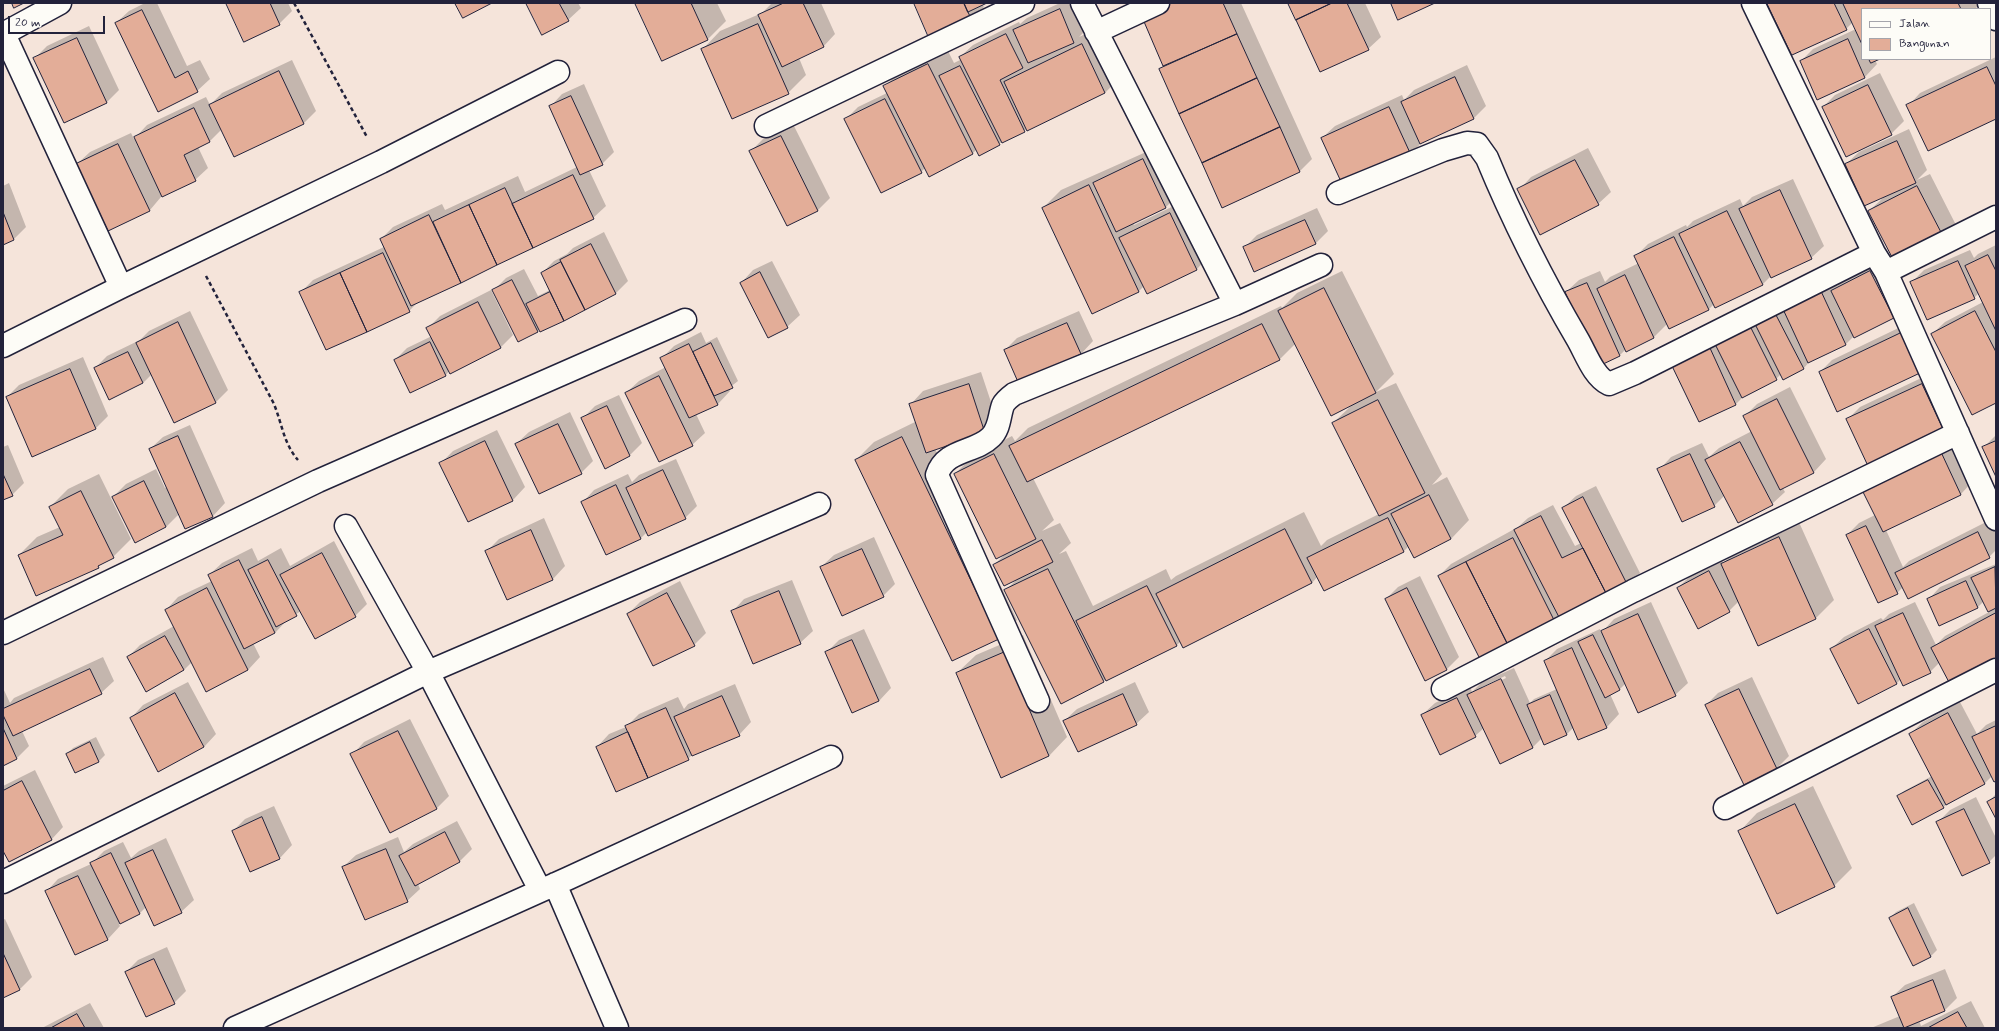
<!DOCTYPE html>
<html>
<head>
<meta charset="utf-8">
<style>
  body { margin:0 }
  #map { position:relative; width:1999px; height:1031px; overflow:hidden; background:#f5e4da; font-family:Mynerve,sans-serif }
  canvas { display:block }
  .frame { position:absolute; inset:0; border:4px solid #22223b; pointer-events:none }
  .legend { position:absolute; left:1861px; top:8px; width:130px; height:52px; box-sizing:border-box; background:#fdfcf7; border:1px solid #a5a5ac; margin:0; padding:5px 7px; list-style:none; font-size:12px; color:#22223b }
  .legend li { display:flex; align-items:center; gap:8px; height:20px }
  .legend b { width:20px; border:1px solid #a5a5ac }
  .scale { position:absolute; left:8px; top:16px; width:97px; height:18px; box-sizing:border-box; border:2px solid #22223b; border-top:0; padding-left:5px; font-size:12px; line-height:14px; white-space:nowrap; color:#22223b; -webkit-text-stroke:3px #fdfcf7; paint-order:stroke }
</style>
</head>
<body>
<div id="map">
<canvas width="1999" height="1031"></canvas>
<div class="frame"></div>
<ul class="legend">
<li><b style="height:5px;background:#fdfcf7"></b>Jalan</li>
<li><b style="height:11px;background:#e3ad98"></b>Bangunan</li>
</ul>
<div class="scale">20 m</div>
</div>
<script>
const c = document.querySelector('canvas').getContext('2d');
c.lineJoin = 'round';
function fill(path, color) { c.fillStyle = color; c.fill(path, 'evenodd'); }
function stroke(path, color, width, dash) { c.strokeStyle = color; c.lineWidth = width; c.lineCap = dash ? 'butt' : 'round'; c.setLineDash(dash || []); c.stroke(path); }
const shadow = new Path2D(`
  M145,3H157L187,66L200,60L210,79L197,91L158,110L116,23L129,11Z
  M227,3H288L292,11L279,24Z
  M527,3H578L581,8L568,20Z
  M636,3H717L726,21L707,40Z
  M772,3H821L835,34L823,47L799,58L806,75L788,93L702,50L720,31L762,13Z
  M915,3H984L982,4L984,7L971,20Z
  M1060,3H1074L1086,30L1079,37L1100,27L1123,74L1105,93L1027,129L979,154L977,149L972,154L925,168L921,172L846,119L858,107L887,93L884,87L903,69L946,47L954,63L962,59L960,57L973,45L1019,22L1020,24L1027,18Z
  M1158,3H1241L1312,159L1300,171L1160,69L1164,65Z
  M1289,3H1365L1381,37L1368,49Z
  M1768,3H1981L1975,9H1862V59H1877L1875,60L1877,64L1865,77L1817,98L1801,61L1813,49L1856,29L1853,22L1846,29Z
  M89,26L119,90L107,102L64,122L35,58L47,46Z
  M1996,57V118L1908,106L1920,93Z
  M292,60L316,111L304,123L234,156L222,129L210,141L198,147L208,168L195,180L161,197L150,210L77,164L90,152L131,133L134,139L147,125L206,97L210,105L222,93Z
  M1467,65L1486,106L1474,118L1422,142L1411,154L1322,138L1335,126L1402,95L1404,100L1414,90Z
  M1880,73L1904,121L1891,134L1823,107L1835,95Z
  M584,84L614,152L602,164L589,170L606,206L593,218L418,302L409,311L301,292L313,280L384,247L381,239L393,227L442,204L445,210L518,176L525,192L577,167L550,107L562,94Z
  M793,124L830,198L818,210L788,225L751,151L763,139Z
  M1909,129L1927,170L1917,180L1930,174L1956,225L1944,237L1869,211L1885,196L1846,164L1859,152Z
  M1155,148L1178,195L1164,209L1133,223L1134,225L1182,202L1209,256L1197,269L1147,293L1144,286L1139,291L1092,313L1043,208L1061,190Z
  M1588,148L1611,192L1598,204L1519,190L1531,177Z
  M1793,179L1824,246L1811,258L1771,276L1763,284L1714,304L1708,310L1668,323L1654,337L1627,350L1626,349L1620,355L1599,364L1566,292L1579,280L1600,271L1605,282L1610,277L1639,263L1636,256L1648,244L1686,225L1687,227L1693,221L1740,199L1743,206L1752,197Z
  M9,183L26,227L13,240L3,244V186Z
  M1317,208L1328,231L1316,243L1254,271L1244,248L1257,235Z
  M604,232L628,281L615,294L537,331L493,291L506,278L524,269L538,296L550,290L542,273L554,261L567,254L573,248Z
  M1996,245V402L1932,334L1945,322L1983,302L1979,293L1974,298L1911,283L1924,270L1970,250L1974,258L1978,254Z
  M1882,259L1905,305L1893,318L1854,336L1846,344L1812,359L1803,369L1781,374L1776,379L1744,396L1736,404L1699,421L1674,366L1832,277L1837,286L1844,278Z
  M772,261L800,315L787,327L741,283L753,270Z
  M1342,271L1394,374L1376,392L1396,383L1442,474L1432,485L1447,477L1469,520L1451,539L1409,546L1404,551L1325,590L1318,576L1312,583L1181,641L1177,645L1103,681L1005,591L1017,579L994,565L1005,554L955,474L973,456L1012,436L1015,441L1028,428L1281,306L1282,308L1297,293ZM1295,344L1351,406L1333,423L1379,514L1327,540L1321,546L1304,512L1176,576L1171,580L1166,569L1093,606L1066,551L1059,554L1071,543L1060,523L1042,531L1054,520L1033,478L1280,359Z
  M491,290L513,335L501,347L449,371L446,375L411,392L395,360L407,348L432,336L428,328L440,316Z
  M190,311L228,390L216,402L175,422L152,374L143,383L95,368L107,356L140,340L149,331Z
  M1079,311L1093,341L1081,354L1005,350L1017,338Z
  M1913,321L1931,360L1820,372L1832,360Z
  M701,332L706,343L717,337L738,381L729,388L730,391L718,404L696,414L705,433L692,445L626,393L639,381L666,367L662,358L674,346Z
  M83,357L108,416L96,428L33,455L7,397L19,385Z
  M981,372L997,420L985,433L935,449L1017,620L999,638L856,460L874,442L917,421L911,404L923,391Z
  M1934,372L1956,417L1944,430L1848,419L1860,407Z
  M1790,387L1826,459L1814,472L1782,487L1785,492L1772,504L1725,495L1714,506L1659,470L1671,457L1702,443L1709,457L1719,448L1752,431L1745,416L1757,404Z
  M619,395L642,443L630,455L605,467L582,419L595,406Z
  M570,412L593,461L581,473L516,444L529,432Z
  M190,425L225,503L213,516L185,528L179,514L166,527L135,542L113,497L126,484L156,469L165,488L167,487L150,449L163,437Z
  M497,430L525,487L513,500L468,521L441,463L453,451Z
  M1996,435V474L1983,448Z
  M1954,441L1973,481L1961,494L1886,530L1903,567L1909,561L1990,520L1996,532V550L1989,557L1908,598L1903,587L1897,593L1847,535L1859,523L1875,515Z
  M8,445L24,483L12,495L3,499V447Z
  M676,459L697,506L685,518L647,532L641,538L607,554L582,503L594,490L628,474L632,482L639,475Z
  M99,474L131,539L113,557L104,562L98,567L19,555L37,537L60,527L50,507L68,489Z
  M1596,486L1640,573L1628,586L1555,623L1439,576L1451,564L1518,527L1528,518L1553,505L1575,546L1581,543L1563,508L1576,496Z
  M544,518L565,566L553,579L508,599L486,552L499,539Z
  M1798,520L1834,600L1816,618L1739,601L1729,611L1678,588L1690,576L1721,559L1723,563L1741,546Z
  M874,537L895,584L883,596L821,567L834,555Z
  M334,541L367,604L355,616L301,611L287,620L275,633L253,643L260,657L248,670L192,662L184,670L147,691L128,657L140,645L174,626L166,610L178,597L212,581L209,575L222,563L252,548L258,561L281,548L290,566Z
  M1996,564V661L1940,662L1930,672L1901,679L1896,684L1831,649L1844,637L1881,618L1883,620L1889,614L1915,602L1936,645L1945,636L1989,612L1984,601L1978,607L1940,625L1928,600L1940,587Z
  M1420,576L1459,657L1447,669L1426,679L1386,599L1398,587Z
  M792,580L813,631L800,643L732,612L744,599Z
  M680,581L706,633L694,645L628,614L640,602Z
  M1651,602L1688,683L1675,695L1626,683L1620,689L1610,694L1619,714L1607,727L1579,739L1574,727L1567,734L1542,738L1533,747L1500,763L1484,728L1475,736L1422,715L1435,703L1470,686L1472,692L1481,683L1514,668L1530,703L1534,699L1557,689L1545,661L1557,649L1600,629L1601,633L1614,619ZM1505,676L1506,678L1482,690V687Z
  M864,629L891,688L879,701L827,652L839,640Z
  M1023,635L1067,737L1049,756L1002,776L957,673L976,655Z
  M103,657L114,681L101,693L22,731L29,746L16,759L3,765V688L10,703L14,698Z
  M1752,677L1789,756L1777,768L1744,783L1706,705L1718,693Z
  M188,682L216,734L204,747L131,718L143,705Z
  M1135,682L1149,712L1136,724L1064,721L1077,709Z
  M735,684L751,722L739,735L692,755L688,759L597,747L609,734L626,727L639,714L678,697L684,709L688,704Z
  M1960,702L1977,734L1986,725L1996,720V780L1992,776L1985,783L1943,807L1898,797L1904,791L1932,776L1910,734L1923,722Z
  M410,719L449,796L437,808L391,832L352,755L364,742Z
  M96,737L105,755L99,761L76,772L67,754L73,748Z
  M35,770L63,827L51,840L3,849V786Z
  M1813,786L1852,868L1834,886L1739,832L1757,813Z
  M1996,794V817L1988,802Z
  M1976,797L1996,838V855L1989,862L1938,822L1950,810Z
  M274,806L292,845L280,858L251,871L233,831L245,819Z
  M457,821L472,849L460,861L418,884L420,889L407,901L343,867L356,855L398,837L404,852L413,844Z
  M166,838L194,900L181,912L146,907L140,913L119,924L120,926L108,939L76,954L46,892L58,879L91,864L104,851L123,842L131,858L139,851Z
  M1914,903L1937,950L1931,956L1913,964L1890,918L1896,912Z
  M5,919L32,977L20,989L3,997V920Z
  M167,947L186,991L174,1003L126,972L138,960Z
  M1945,969L1957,998L1945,1010L1919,1020L1921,1026L1971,1001L1985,1028H1871L1900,1016L1892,997L1905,985Z
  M90,1003L104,1028H42Z`);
const building = new Path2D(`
  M12,3H24L14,8Z
  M226,3H270L280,25L244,42Z
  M455,3H492L463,18Z
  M526,3H559L569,21L542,35Z
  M635,3H691L708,40L662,61Z
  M784,3H803L824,47L782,67L758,15Z
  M914,3H964L972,21L930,40Z
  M964,3H987L968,12Z
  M1172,3H1223L1237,34L1163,66L1142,17Z
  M1288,3H1332L1296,20Z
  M1332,3H1347L1369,50L1320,72L1296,20Z
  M1391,3H1435L1398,20Z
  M1767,3H1834L1847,30L1792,55Z
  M1843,3H1958L1961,9H1862V44Z
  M1060,9L1074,43L1028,63L1013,30Z
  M142,10L175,78L188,71L198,92L158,112L115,23Z
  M758,24L789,94L732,119L701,49Z
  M1006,34L1023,68L1000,80L1025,132L1002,143L959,57Z
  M1237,34L1257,78L1179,114L1159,69Z
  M77,38L107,103L64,123L33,58Z
  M1848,39L1865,78L1817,100L1800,61Z
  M1082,44L1105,93L1027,131L1004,82Z
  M1869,59H1880L1871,63Z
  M928,64L973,154L929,177L883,86Z
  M960,66L1000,145L979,156L939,76Z
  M1987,67L1996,86V119L1928,151L1906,105Z
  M279,71L304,124L234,157L209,105Z
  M1455,77L1474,119L1420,144L1401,102Z
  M1257,78L1280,127L1202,163L1179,114Z
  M1868,85L1892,135L1846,157L1822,107Z
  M571,96L603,165L580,175L549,106Z
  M885,99L922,173L881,193L844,119Z
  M1389,107L1411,155L1343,186L1321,138Z
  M194,108L210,142L184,155L196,181L162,197L134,137Z
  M1280,127L1300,172L1222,208L1202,163Z
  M781,136L818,211L787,226L749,151Z
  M1897,141L1916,183L1864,206L1845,164Z
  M118,144L150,211L108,231L76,164Z
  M1143,159L1166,208L1116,232L1093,183Z
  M1575,160L1599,205L1540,235L1517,189Z
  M573,175L594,219L533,248L512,204Z
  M1089,185L1139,292L1092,314L1042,208Z
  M1917,186L1944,238L1895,263L1868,211Z
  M505,188L533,248L497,265L469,205Z
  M1780,190L1812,259L1771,278L1739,209Z
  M469,205L497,265L461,283L433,222Z
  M1727,211L1763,285L1715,308L1679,234Z
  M3,212L14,240L3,245Z
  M1170,213L1197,270L1147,294L1119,238Z
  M429,215L461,283L411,306L380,239Z
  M1305,220L1316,244L1254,272L1243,247Z
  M1674,237L1709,310L1669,329L1634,256Z
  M591,244L616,294L585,310L560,260Z
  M383,253L410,312L367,332L340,273Z
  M1988,255L1996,271V331L1965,266Z
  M1958,261L1975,299L1927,320L1910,282Z
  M561,262L585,310L564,321L541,273Z
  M1870,271L1894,318L1854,338L1831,291Z
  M760,272L788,328L768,338L740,283Z
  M340,273L367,332L326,350L299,292Z
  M1625,275L1654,338L1626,352L1597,289Z
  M512,280L538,332L518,342L492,290Z
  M1587,283L1620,356L1599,366L1565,292Z
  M1324,288L1376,393L1331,416L1278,311Z
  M1820,289L1846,345L1808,363L1782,307Z
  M550,292L564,321L540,332L526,304Z
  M478,302L501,348L450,374L426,328Z
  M1975,311L1996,352V403L1972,415L1931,334Z
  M1776,315L1804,369L1783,380L1756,326Z
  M178,322L216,403L174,423L136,343Z
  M1067,323L1081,354L1018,382L1004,350Z
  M1262,324L1280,360L1027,482L1009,446Z
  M1749,324L1777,380L1742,398L1714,342Z
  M1901,333L1920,373L1837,412L1819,372Z
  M430,342L446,376L410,393L394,360Z
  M711,343L733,388L714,396L693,352Z
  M689,344L718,405L689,418L660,358Z
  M1710,348L1736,405L1699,422L1672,366Z
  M128,352L143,383L109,400L94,368Z
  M70,369L96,429L32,457L6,397Z
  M659,376L693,446L659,462L625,393Z
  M969,384L985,433L926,453L909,404Z
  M1922,384L1944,431L1868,466L1846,419Z
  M1777,399L1814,473L1780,490L1743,416Z
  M1378,400L1425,493L1379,516L1332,423Z
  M607,406L630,456L605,469L581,418Z
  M558,424L582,474L539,494L515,444Z
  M178,436L213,517L185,529L149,449Z
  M902,437L999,639L952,661L855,460Z
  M485,441L513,501L468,522L439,463Z
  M1996,441V477L1982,447Z
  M1740,442L1773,505L1738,523L1705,460Z
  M1941,452L1961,495L1883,532L1862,490Z
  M994,454L1036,539L996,559L954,474Z
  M1690,454L1715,507L1682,522L1657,469Z
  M663,470L686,519L648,536L626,488Z
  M3,474L13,496L3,500Z
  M144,481L166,527L135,543L112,497Z
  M616,485L641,539L606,555L581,502Z
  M81,491L114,558L98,566L99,568L36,596L18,555L63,535L49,507Z
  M1429,495L1451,539L1414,558L1391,514Z
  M1583,497L1628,586L1608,597L1562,508Z
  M1541,516L1562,558L1583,548L1608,597L1561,621L1514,530Z
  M1388,518L1404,552L1324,591L1307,558Z
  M1866,526L1898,594L1878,603L1846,535Z
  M1285,529L1312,583L1183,648L1156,594Z
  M531,530L553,580L507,600L485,551Z
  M1978,532L1990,558L1908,599L1895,573Z
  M1779,537L1816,619L1758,646L1721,564Z
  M1513,538L1556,624L1509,647L1466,562Z
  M1042,540L1053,562L1004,586L993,565Z
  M862,549L884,597L842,616L820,567Z
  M322,553L356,617L315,639L280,575Z
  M239,560L275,633L244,649L208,575Z
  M268,560L297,616L276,627L248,570Z
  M1466,562L1509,647L1481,661L1438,576Z
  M1995,567L1996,608L1988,612L1971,578Z
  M1048,569L1104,682L1061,704L1004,590Z
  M1709,571L1730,612L1698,629L1677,588Z
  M1966,581L1978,608L1939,626L1927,599Z
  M1147,586L1177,646L1106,681L1076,621Z
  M207,588L248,670L206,692L165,610Z
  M1407,588L1447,670L1425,681L1385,599Z
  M779,591L801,644L753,664L731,611Z
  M667,593L695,646L653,666L627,614Z
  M1903,613L1931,673L1903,686L1875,626Z
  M1996,613V662L1951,686L1931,648Z
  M1638,614L1676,696L1638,713L1601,631Z
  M1869,629L1897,684L1858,704L1830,649Z
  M1593,635L1620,690L1605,698L1578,642Z
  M165,636L184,670L146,692L127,657Z
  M852,640L879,701L852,713L825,652Z
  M1572,648L1607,728L1578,740L1544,661Z
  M1005,652L1049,756L1001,778L956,673Z
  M90,669L102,694L13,736L3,715V709Z
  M1501,679L1533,748L1500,764L1467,695Z
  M1739,689L1777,769L1744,785L1705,705Z
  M175,693L204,747L158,772L130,718Z
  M1123,694L1137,725L1078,752L1063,721Z
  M1550,695L1567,735L1544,745L1527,705Z
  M722,696L740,736L692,756L674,717Z
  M1457,698L1476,737L1440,755L1421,715Z
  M666,708L689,760L648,778L625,726Z
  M1948,713L1985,784L1946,805L1909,734Z
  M1996,726V781L1994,782L1972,737Z
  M3,728L17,759L3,766Z
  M398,731L437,809L390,833L350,754Z
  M628,732L648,778L616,792L596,747Z
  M90,742L99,762L75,773L66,754Z
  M1928,780L1944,808L1912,825L1897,796Z
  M22,781L52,840L9,862L3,851V791Z
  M1996,797V819L1987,802Z
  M1795,804L1835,887L1777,914L1738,831Z
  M1964,809L1990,863L1962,876L1936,822Z
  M262,817L280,859L250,872L232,831Z
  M445,832L460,862L415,886L399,856Z
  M386,849L408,902L365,920L342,867Z
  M153,850L182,913L154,926L125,863Z
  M111,853L140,914L120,924L90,863Z
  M78,876L108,940L75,955L45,891Z
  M1908,908L1931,957L1913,966L1889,918Z
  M3,953L20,990L3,998Z
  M154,959L175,1004L146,1017L125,972Z
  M1933,980L1945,1011L1904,1028L1891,997Z
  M1958,1012L1967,1028H1928Z
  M77,1014L85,1028H51Z`);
const path = new Path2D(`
  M294,3L367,137
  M206,276L273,402C282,422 283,443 298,460`);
const minor = new Path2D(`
  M1082,3L1235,304L1321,265
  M1753,3L1874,253L1886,272L1996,519
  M1989,3L1996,19
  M1096,32L1158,3
  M3,34L60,3
  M4,34L121,287
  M766,126L1023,3
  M1338,193L1443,150L1467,143L1477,144L1487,158C1513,221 1544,282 1578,340C1586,354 1594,377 1609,384L1635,373L1874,253
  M1886,272L1996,217
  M3,346L121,287L381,162L558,72
  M346,526L428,672L540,890
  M3,633L318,481L685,320
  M1443,689L1633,591L1958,433
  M1038,701L937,475C945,449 975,453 991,437C1000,428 999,416 1003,405C1005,401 1010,397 1014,394L1235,304
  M1725,808L1996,670
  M3,882L428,672L819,504
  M555,884L617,1028
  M235,1028L569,878L831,757`);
fill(shadow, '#0003');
fill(building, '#e3ad98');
stroke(building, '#22223b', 1);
stroke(minor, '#22223b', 25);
stroke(path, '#22223b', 2.5, [4, 3]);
stroke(minor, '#fdfcf7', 22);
</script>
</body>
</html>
